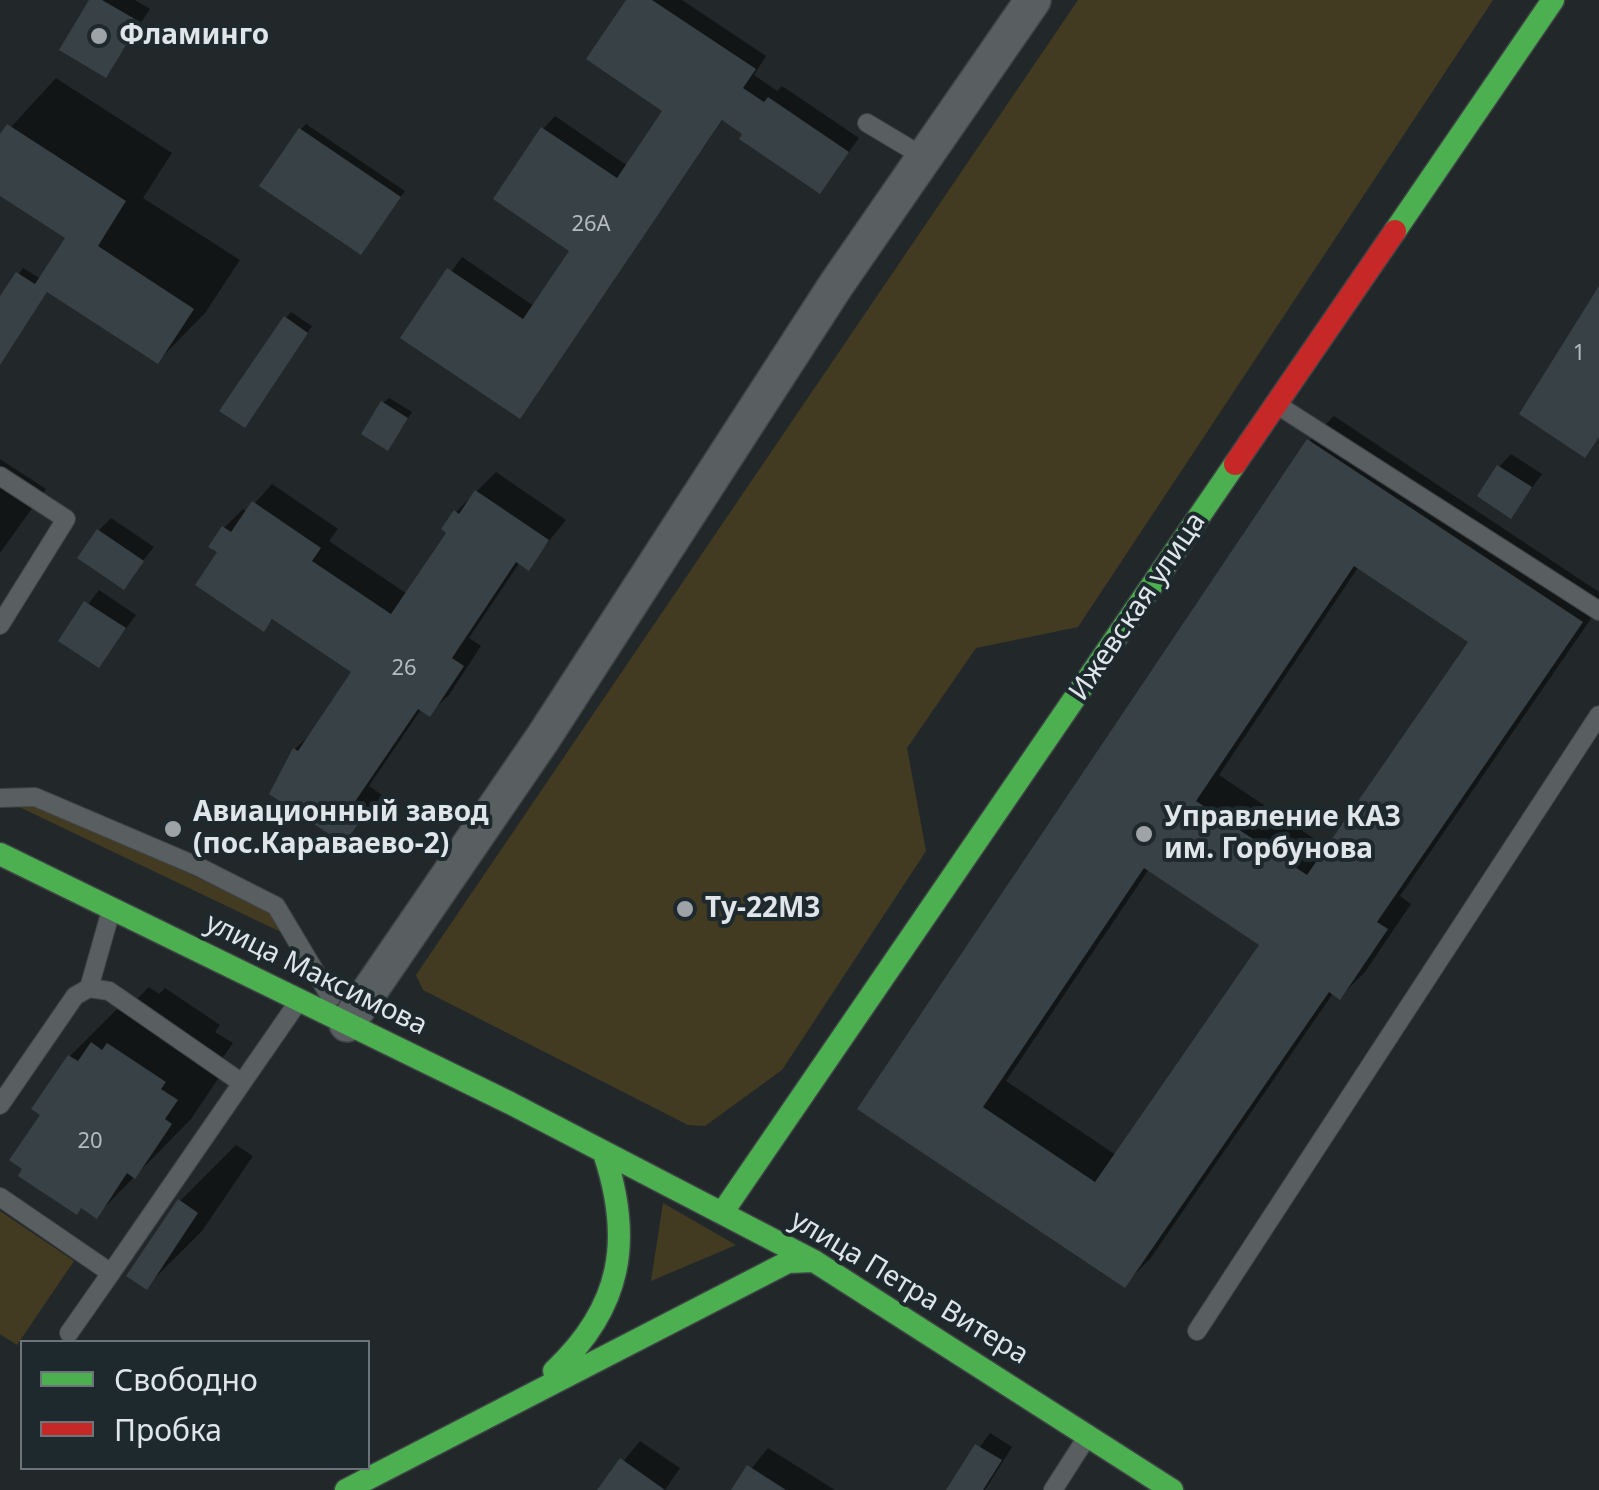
<!DOCTYPE html>
<html>
<head>
<meta charset="utf-8">
<style>
  body { margin:0 }
  #map { position:relative; width:1599px; height:1490px; overflow:hidden; background:#22282a; font-family:"Noto Sans",sans-serif }
  canvas { display:block }
  .legend { position:absolute; left:20px; top:1340px; width:350px; height:130px; box-sizing:border-box; background:#1e292e; border:2px solid #6b7479; margin:0; padding:12px 18px; list-style:none; font-size:30px; color:#dfe5e9 }
  .legend li { display:flex; align-items:center; gap:20px; height:50px }
  .legend b { width:50px; border:2px solid #6b7479 }
</style>
</head>
<body>
<div id="map">
<canvas width="1599" height="1490"></canvas>
<ul class="legend">
<li><b style="height:12px;background:#4caf50"></b>Свободно</li>
<li><b style="height:12px;background:#c62828"></b>Пробка</li>
</ul>
</div>
<script>
const c = document.querySelector('canvas').getContext('2d');
c.lineJoin = 'round';
function fill(path, color) { c.fillStyle = color; c.fill(path, 'evenodd'); }
function stroke(path, color, width, dash) { c.strokeStyle = color; c.lineWidth = width; c.lineCap = dash ? 'butt' : 'round'; c.setLineDash(dash || []); c.stroke(path); }
function label(font, color, halo, rows, align = 'center') {
  c.font = font + ' "Noto Sans",sans-serif'; c.lineWidth = 8; c.setLineDash([]); c.textBaseline = 'middle'; c.strokeStyle = halo; c.fillStyle = color; for (const [text, x, y, turn = 0] of rows) {
    c.save(); c.translate(x, y); c.rotate((+turn || 0) * Math.PI / 180); c.textAlign = isNaN(turn) ? turn : align; if (halo) c.strokeText(text, 0, 0); c.fillText(text, 0, 0); c.restore();
  }
}
const green = new Path2D(`
  M1078,0H1493L1078,627L976,648L907,748L926,851L782,1070L705,1126L688,1125L423,990L416,975Z
  M33,801L274,913L283,933L11,803Z
  M663,1203L736,1245L651,1281Z
  M0,1211L74,1261L17,1345L0,1334Z`);
const shadow = new Path2D(`
  M92,0H135L150,9L106,75Z
  M629,0H682L766,56L754,75L777,91L782,86L859,138L820,191L724,118L519,416L403,338L462,257L534,306L572,250L543,129L555,116L628,166L666,110Z
  M56,78L172,153L143,198L240,260L205,313L158,361L48,290L0,364V301L23,268L41,279L68,238L0,193V139Z
  M306,124L405,191L366,246L301,129Z
  M291,312L312,326L250,419L286,318Z
  M389,398L412,412L393,442L383,403Z
  M1334,416L1599,592V607L1400,896L1411,904L1365,972L1340,997L1334,992L1150,1259L1125,1284L861,1108L1309,441ZM1359,566L1472,642L1328,848L1219,775ZM1149,869L1262,944L1116,1155L1006,1081Z
  M1511,454L1542,474L1511,516L1499,467Z
  M0,459L46,489L0,553Z
  M496,472L566,520L528,567L520,562L469,638L481,646L449,695L430,713L422,708L369,786L382,795L344,841L272,793L295,749L314,731L355,672L274,618L264,628L221,552L224,528L243,509L247,512L272,484L338,529L329,541L407,594L450,532L456,512Z
  M111,518L154,547L123,586L99,530Z
  M99,590L136,615L99,665L61,640Z
  M149,987L159,994L165,988L220,1025L215,1032L233,1043L220,1062L226,1067L191,1119L96,1216L43,1114L70,1056L126,1000L132,1004Z
  M236,1145L253,1156L202,1231L146,1287L180,1201Z
  M990,1433L1012,1447L985,1490H949Z
  M640,1441L680,1468L665,1490H600Z
  M768,1448L835,1490H734Z`);
const building = new Path2D(`
  M89,0H102L140,22L106,78L59,50Z
  M626,0H652L756,69L743,88L764,102L768,97L849,152L820,194L739,139L742,134L722,120L520,419L400,338L447,268L523,319L569,251L493,199L541,127L617,178L662,111L586,59Z
  M7,124L126,201L98,246L194,309L158,364L47,292L0,365V296L16,272L35,284L65,238L0,196V134Z
  M299,128L401,197L361,255L259,186Z
  M1599,286V437L1585,458L1519,414Z
  M284,316L308,333L245,428L219,411Z
  M381,401L408,418L388,451L361,434Z
  M1307,439L1583,622L1377,922L1388,929L1340,1000L1329,992L1125,1288L857,1109ZM1354,566L1468,642L1307,875L1196,801ZM1144,868L1259,945L1095,1182L983,1107Z
  M1497,465L1532,487L1511,519L1477,496Z
  M475,490L549,540L529,571L516,562L452,658L464,666L430,717L418,709L352,806L365,814L344,844L269,794L293,748L298,751L351,672L272,619L264,632L195,585L217,552L208,547L222,526L231,532L252,501L321,548L312,561L391,614L446,533L441,529L454,510L459,514Z
  M97,529L144,561L124,590L77,558Z
  M84,601L126,628L99,668L58,641Z
  M91,1042L102,1050L107,1043L166,1082L161,1089L178,1100L165,1119L172,1124L135,1179L127,1173L97,1219L81,1208L77,1215L18,1176L22,1169L9,1160L40,1115L31,1109L68,1055L78,1061Z
  M178,1199L198,1213L147,1290L126,1276Z
  M975,1444L1002,1460L983,1490H946Z
  M620,1458L665,1490H597Z
  M747,1465L786,1490H731Z`);
const lane = new Path2D(`
  M867,123L924,157
  M1279,406L1599,611
  M0,476L66,519L0,625
  M0,798L35,797L199,867L276,906L331,998
  M89,988L110,914
  M242,1083L296,1005
  M0,1105L75,996L89,988L109,991L242,1083L111,1273L0,1197
  M1197,1331L1599,715
  M69,1333L111,1273
  M1053,1490L1085,1440`);
const street = new Path2D(`
  M347,1024L543,738L836,285L1033,0`);
const fast = new Path2D(`
  M1395,231L1553,0
  M0,854L510,1103L814,1261L1172,1490
  M722,1213L1235,464
  M554,1371C622,1307 633,1240 604,1153
  M346,1490L788,1262L814,1261`);
const jam = new Path2D(`
  M1235,464L1395,231`);
const markers = [
  [99,36,10,"#9da3a6"],
  [173,829,10,"#9da3a6"],
  [1144,834,10,"#9da3a6"],
  [685,909,10,"#9da3a6"]
];
const numberNames = [
  ["26А",591,225],
  ["1",1579,354],
  ["26",404,669],
  ["20",90,1142]
];
const poiNames = [
  ["Фламинго",119,36],
  ["Авиационный завод",193,813],
  ["(пос.Караваево-2)",193,845],
  ["Управление КАЗ",1164,818],
  ["им. Горбунова",1164,850],
  ["Ту-22М3",705,909]
];
const streetNames = [
  ["Ижевская улица",1138,607,-56],
  ["улица Максимова",316,975,26],
  ["улица Петра Витера",909,1288,31]
];
fill(green, '#423b21');
fill(shadow, '#0007');
fill(building, '#384145');
stroke(lane, '#3e4345', 20);
stroke(street, '#3e4345', 38);
stroke(fast, '#3e4345', 25);
stroke(jam, '#3e4345', 25);
stroke(lane, '#595f61', 18);
stroke(street, '#595f61', 35);
stroke(fast, '#4caf50', 22);
stroke(jam, '#c62828', 22);
for (const [x, y, r, color] of markers) { const dot = new Path2D(); dot.arc(x, y, r, 0, 2 * Math.PI); c.fillStyle = color; c.fill(dot); stroke(dot, '#1e292e', 4); }
label('22px', '#b5bcc0', null, numberNames);
label('bold 28px', '#dfe5e9', '#1e292e', poiNames, 'left');
label('28px', '#dfe5e9', '#1e292e', streetNames);
</script>
</body>
</html>
